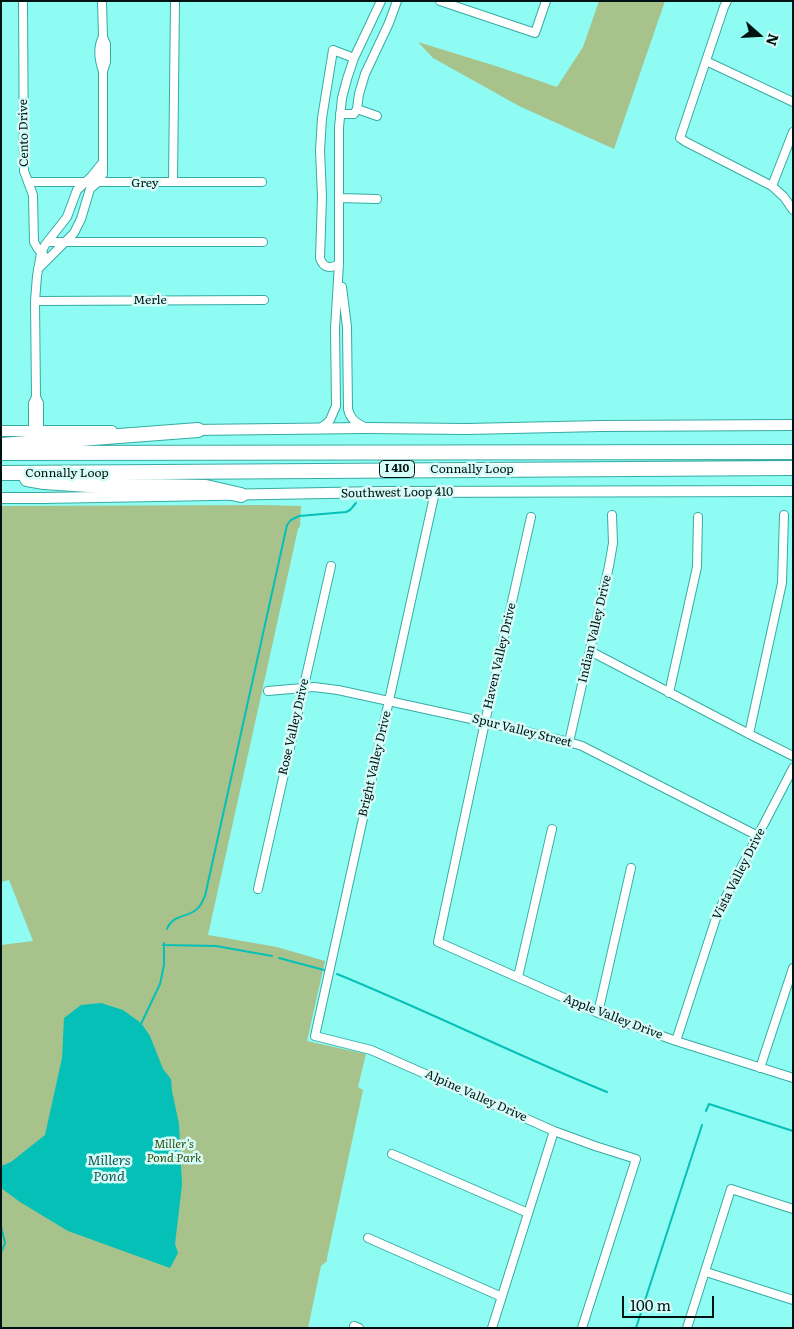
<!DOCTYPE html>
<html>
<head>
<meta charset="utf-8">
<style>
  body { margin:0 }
  #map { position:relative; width:794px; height:1329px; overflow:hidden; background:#8ffcf3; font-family:Literata,serif }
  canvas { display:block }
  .frame { position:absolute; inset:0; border:2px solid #001211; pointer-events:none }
  .north { position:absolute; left:734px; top:10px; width:50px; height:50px; -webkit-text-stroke:4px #d5fcf8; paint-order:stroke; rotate:109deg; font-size:14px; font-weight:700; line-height:20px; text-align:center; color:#001211 }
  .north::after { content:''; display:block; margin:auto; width:18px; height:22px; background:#001211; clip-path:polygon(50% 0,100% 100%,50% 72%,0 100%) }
  .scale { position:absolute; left:622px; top:1296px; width:92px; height:22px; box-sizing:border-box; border:2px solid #001211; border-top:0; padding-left:6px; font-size:15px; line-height:18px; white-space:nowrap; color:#001211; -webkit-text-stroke:4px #d5fcf8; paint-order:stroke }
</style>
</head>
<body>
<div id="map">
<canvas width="794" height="1329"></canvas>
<div class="frame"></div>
<div class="north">N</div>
<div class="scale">100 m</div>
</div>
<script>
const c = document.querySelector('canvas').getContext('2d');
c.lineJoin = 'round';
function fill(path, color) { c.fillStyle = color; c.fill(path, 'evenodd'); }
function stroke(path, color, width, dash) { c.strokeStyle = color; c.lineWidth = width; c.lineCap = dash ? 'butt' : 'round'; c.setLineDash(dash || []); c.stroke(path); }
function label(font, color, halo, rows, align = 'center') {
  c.font = font + ' Literata,serif'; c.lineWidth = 5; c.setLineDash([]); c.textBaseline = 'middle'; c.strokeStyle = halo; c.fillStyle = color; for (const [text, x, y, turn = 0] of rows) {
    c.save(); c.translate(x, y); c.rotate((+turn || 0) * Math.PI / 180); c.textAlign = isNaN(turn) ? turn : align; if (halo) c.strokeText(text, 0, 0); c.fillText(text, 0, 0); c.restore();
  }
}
const green = new Path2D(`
  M599,1H665L614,149L519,106L433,58L418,42L499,67L557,87L583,47Z
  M264,505L301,506L300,526L298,529L208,935L277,947L325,961L307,1041L366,1054L358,1087L363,1090L327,1258V1261L321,1266L308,1328H1V945L33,941L9,880L1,882V506Z`);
const water = new Path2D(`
  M101,1003L123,1010L141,1023L150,1036L163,1069L171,1079L172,1091L179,1124L182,1185L175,1244L178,1253L170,1268L68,1231L20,1202L1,1188V1166L11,1162L45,1135L62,1058L64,1018L81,1005Z`);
const stream = new Path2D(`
  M167,929C173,913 191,918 199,907C202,904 203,899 205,896L287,525L291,520L299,516L346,512L350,510L356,503
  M163,945L216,946L272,956
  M279,958L324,970
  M337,974C428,1011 516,1055 607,1092
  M141,1024L160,984L164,965V943
  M706,1111L709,1104L793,1131
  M1,1226L5,1243L1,1253
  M636,1328L702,1125`);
const minor = new Path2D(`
  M23,1L24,171L33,195L34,242L38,249L43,254
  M440,1L535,33L546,1
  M727,1L724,7L680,138L686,142L772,186L784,197L793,210
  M103,37C97,48 99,60 103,71
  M706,61L793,102
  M357,109L377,116
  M340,114H354L357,109L359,94L365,74L389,23L397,1
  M28,182H262
  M173,182L175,1
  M772,186L793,132
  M339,198L377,199
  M48,242H263
  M339,264C330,269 323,268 320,258L322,197L320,150L322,118L333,50L354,58
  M38,269L74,233L81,219L90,189L97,183L103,174V71L106,62V44L103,37L102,1
  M342,287L347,327L348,409C350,419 356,423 365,427
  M35,301L264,300
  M319,429L326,424L330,420L336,406L335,328L339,264V127L342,98L347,79L354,58L381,1
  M33,431V403L36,397
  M39,431V403L36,397L35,301L37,276L41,253L45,245L67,217L77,190L91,177L103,162
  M435,492L315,1036L371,1050L554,1131L595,1146L636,1159L582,1328
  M531,517L485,722L438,942L598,1013L676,1041L793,1078
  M590,651L749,734L793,756
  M268,691L314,687L338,690L485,722L569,742L582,746L758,836
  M669,693L697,567L698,517
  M749,734L782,583L784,515
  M569,742L609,566L613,543L612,515
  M258,889L331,566
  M518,977L552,829
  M598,1013L631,868
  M676,1041L718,912L793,768
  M760,1068L793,968
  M392,1154L528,1213
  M368,1238L502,1297
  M706,1272L793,1300
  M354,1326L359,1328
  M492,1328L554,1131
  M687,1328L731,1189L793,1209`);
const secondary = new Path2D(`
  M191,430L366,428L467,429L601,426L793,425
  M1,431H112
  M1,498H43L383,492L793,491`);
const motorway = new Path2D(`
  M1,445L198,430
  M1,453L793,452
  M1,473L793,468
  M27,479L44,482L88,485L206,487L241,495`);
const shields = [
  [397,469,35]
];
const shieldNames = [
  ["I 410",397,469]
];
const streetNames = [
  ["Cento Drive",24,133,-91],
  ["Grey",145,183],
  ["Merle",150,300],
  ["Connally Loop",472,469],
  ["Connally Loop",67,473],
  ["Southwest Loop 410",397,493,-1],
  ["Indian Valley Drive",595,629,-77],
  ["Haven Valley Drive",500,656,-77],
  ["Rose Valley Drive",294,727,-77],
  ["Spur Valley Street",522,731,14],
  ["Bright Valley Drive",375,764,-77],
  ["Vista Valley Drive",739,874,-63],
  ["Apple Valley Drive",613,1017,21],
  ["Alpine Valley Drive",476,1096,24]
];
const parkNames = [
  ["Miller's",174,1144],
  ["Pond Park",174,1158]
];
const waterNames = [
  ["Millers",109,1161],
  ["Pond",109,1177]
];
fill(green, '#a8c28b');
fill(water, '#05c0b7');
stroke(stream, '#05c0b7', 2);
stroke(minor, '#36aba3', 10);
stroke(secondary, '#36aba3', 12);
stroke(motorway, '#36aba3', 16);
stroke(minor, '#fff', 8);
stroke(secondary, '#fff', 10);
stroke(motorway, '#fff', 14);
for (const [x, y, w] of shields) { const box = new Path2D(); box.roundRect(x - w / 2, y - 8.5, w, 17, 4); c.fillStyle = '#d5fcf8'; c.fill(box); stroke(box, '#001211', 1); }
label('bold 11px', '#001211', null, shieldNames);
label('12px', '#001211', '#d5fcf8', streetNames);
label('italic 12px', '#344d0c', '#d5fcf8', parkNames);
label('italic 14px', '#195753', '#d5fcf8', waterNames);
</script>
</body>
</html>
